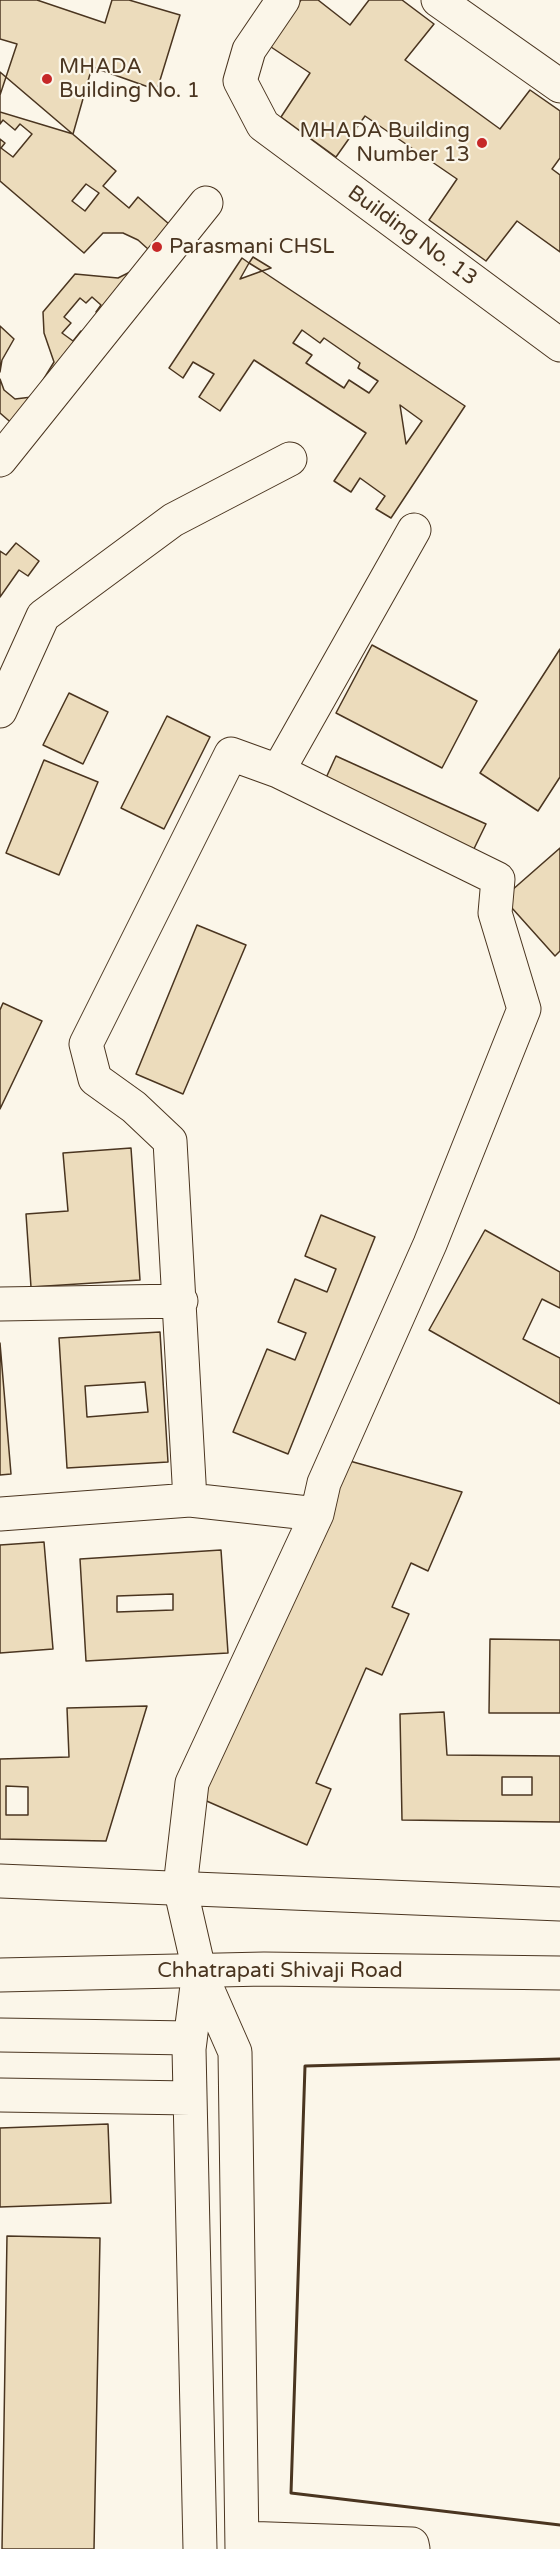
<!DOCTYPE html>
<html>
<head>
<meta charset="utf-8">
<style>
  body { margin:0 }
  canvas { display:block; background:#fbf6e9 }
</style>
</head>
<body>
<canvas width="560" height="2549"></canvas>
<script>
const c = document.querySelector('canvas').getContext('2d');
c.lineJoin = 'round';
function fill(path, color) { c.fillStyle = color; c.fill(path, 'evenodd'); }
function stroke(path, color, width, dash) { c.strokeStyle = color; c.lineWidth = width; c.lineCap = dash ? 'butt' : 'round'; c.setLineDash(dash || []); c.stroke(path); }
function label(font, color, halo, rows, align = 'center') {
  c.font = font + ' "Varela Round",sans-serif'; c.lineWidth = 4.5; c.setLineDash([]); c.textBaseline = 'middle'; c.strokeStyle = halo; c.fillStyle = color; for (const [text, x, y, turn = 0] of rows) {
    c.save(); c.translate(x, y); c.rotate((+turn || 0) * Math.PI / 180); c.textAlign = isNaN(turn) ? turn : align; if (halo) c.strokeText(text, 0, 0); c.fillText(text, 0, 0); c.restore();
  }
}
const building = new Path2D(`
  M0,0H37L105,23L112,0H129L180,15L157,90L92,67L73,134L0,112V95L17,44L0,39Z
  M301,0H318L350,25L369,0H402L434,24L405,60L500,129L530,90L560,111V158L552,169L560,175V252L517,221L486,261L429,220L457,179L365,116L336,157L281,117L310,73L268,45Z
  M0,72L116,171L103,186L129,208L138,197L177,231L15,426L0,413V379L4,390L15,399L32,397L40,385L54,362L44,333L43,312L75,274L118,278L138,268L148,249L138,240L123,233H103L84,253L0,181V139L5,143L1,148L13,157L32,134L20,124L15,130L3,120L0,124ZM86,184L99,193L85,211L72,201ZM92,297L101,305L96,312L101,316L86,335L81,331L73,341L62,333L71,323L64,317L80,298L86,303Z
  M253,257L271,268L262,271L249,263Z
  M242,258L249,263L240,279L262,271L465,406L391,518L376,509L385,496L360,478L351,492L334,481L366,433L254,360L220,411L199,397L214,374L193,362L183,378L169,368ZM302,330L320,343L324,338L360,363L358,368L378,381L369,393L349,380L344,388L306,363L312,355L293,343ZM400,405L422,421L406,444Z
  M0,326L14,339L2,360L0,372Z
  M16,543L39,561L28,576L19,570L0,597V551L6,555Z
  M372,645L477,701L442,768L336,713Z
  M560,649V777L538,811L480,773Z
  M69,693L108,712L83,764L43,745Z
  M167,716L210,737L164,829L121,808Z
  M336,756L486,824L469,859L320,791Z
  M44,760L98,782L59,875L6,853Z
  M560,848V951L555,956L503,898Z
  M197,925L246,945L183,1094L136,1074Z
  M3,1003L42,1021L0,1109V1010Z
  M131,1148L140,1280L31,1287L26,1214L68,1211L63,1153Z
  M321,1215L375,1237L288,1454L233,1432L267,1349L295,1360L306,1333L278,1322L295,1279L327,1292L336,1269L305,1256Z
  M485,1230L560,1272V1308L542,1299L523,1339L560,1358V1404L429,1330Z
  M160,1332L168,1462L67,1468L59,1338ZM145,1382L148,1412L87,1417L85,1386Z
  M0,1343L11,1474L0,1475Z
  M346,1460L462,1492L428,1571L411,1563L392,1607L409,1614L382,1675L366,1668L316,1783L331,1789L307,1845L202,1799Z
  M44,1542L53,1649L0,1653V1545Z
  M221,1550L228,1653L86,1661L80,1559ZM173,1594V1610L117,1612V1596Z
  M490,1639L560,1640V1713H489Z
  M147,1706L106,1841L0,1839V1759L69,1757L67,1708ZM6,1786L28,1787V1815H6Z
  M444,1712L447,1755L560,1756V1822L402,1820L400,1714ZM502,1777H532V1795H502Z
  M108,2124L111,2203L0,2207V2128Z
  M7,2236L100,2238L94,2549H2Z`);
const minor = new Path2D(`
  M283,0L249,50L240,81L263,125L560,345
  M438,0L560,86
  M0,460L206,203
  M0,711L43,616L173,520L290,459
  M278,771L414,530
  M0,1304L181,1301
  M190,1500L170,1141L134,1107L95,1079L86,1044L231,754L278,771L498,879L495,913L524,1009L430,1244L324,1483L317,1514L192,1783L180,1887L199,1970L235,2052L242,2549
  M0,1514L190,1500L317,1514
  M199,1970L189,2049L200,2549
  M0,2035L190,2038
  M0,2095L190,2098
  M242,2538L412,2544L413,2549`);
const major = new Path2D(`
  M0,1881L560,1904
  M0,1975L264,1969L560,1973`);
const wall = new Path2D(`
  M560,2059L305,2066L291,2493L560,2525`);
const markers = [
  [47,79,6,"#c62828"],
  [482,143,6,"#c62828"],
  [157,247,6,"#c62828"]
];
const poiNames = [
  ["MHADA",59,67],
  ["Building No. 1",59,91],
  ["MHADA Building",470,131,"right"],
  ["Number 13",470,155,"right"],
  ["Parasmani CHSL",169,247]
];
const streetNames = [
  ["Building No. 13",412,236,36],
  ["Chhatrapati Shivaji Road",280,1971]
];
fill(building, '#ecdcbc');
stroke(building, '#4a3520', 1.5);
stroke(minor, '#4a3520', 35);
stroke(major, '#4a3520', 35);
stroke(minor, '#fbf6e9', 33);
stroke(major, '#fbf6e9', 33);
stroke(wall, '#4a3520', 3);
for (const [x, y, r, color] of markers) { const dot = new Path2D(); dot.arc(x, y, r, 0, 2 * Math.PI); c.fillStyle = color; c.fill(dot); stroke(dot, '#fbf6e9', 2); }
label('21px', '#4a3520', '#fbf6e9', poiNames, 'left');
label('21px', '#4a3520', '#fbf6e9', streetNames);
</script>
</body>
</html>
